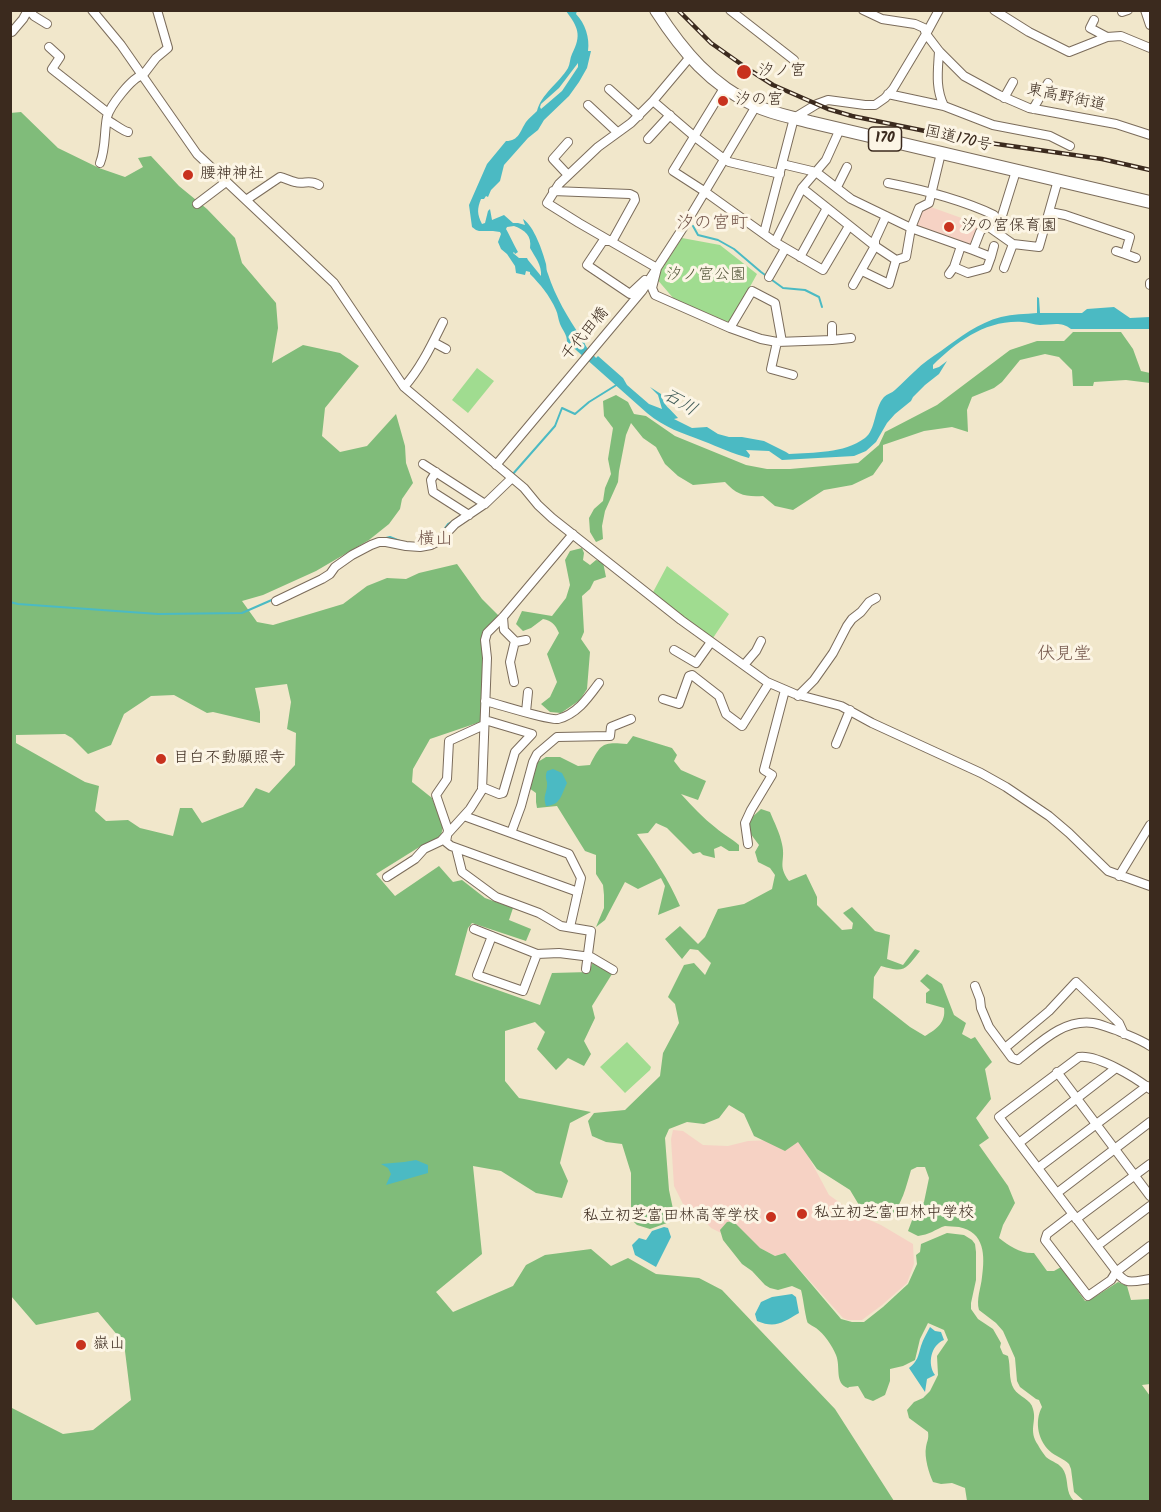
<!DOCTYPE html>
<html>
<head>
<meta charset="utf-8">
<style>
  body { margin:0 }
  #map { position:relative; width:1161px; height:1512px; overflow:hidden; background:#f1e7cb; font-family:Kalam,sans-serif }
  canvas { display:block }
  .frame { position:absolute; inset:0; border:12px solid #3b2a1e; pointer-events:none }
</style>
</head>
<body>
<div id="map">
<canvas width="1161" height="1512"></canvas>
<div class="frame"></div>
</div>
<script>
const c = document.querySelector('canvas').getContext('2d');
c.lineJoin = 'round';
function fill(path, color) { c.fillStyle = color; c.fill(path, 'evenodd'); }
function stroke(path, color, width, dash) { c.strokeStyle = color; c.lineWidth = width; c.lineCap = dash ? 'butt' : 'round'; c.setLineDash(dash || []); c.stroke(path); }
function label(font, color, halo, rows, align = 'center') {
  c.font = font + ' Kalam,"Klee One",sans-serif'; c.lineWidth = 6; c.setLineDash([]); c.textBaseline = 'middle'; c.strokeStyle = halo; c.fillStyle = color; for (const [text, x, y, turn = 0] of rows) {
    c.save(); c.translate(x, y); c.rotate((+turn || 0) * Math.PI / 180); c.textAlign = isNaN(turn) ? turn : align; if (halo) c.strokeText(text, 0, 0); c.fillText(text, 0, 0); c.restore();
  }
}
const built = new Path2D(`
  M928,206L981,225L975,242L970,246L919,229L916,223L921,211Z
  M673,1130L683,1131L703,1145L728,1146L748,1141L799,1139L829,1195L856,1214L881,1225L913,1244L914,1264L907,1283L882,1305L862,1320H848L843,1318L785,1253L775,1256L756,1246L723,1234L711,1228L694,1209L685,1208L674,1186L671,1139Z`);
const green = new Path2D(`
  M682,238L720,245L757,274L730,323L674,299L656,278Z
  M477,368L494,381L468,413L452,400Z
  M667,566L729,614L713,638L652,594Z
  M627,1042L651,1067L650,1070L625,1093L600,1067Z`);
const forest = new Path2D(`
  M21,112L58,148L99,168L125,177L143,167L138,158L151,156L179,186L207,209L235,238L242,263L276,303L278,328L272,363L303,345L340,353L359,366L325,408L322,436L340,452L367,446L396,414L405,446L406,463L413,483L402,499L400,509L389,524L369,540L316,571L263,595L242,601L257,622L273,625L343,604L367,586L387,578L406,579L419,573L457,564L482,599L499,616L482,633L484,659L480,722L430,739L413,769L412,782L432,798L443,826L441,836L421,846L376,874L395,896L439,866L453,882L462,880L485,898L513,908L509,920L531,929L526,941L472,923L468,928L455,975L540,1005L552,973L589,972L593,962L612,974L592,1006L595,1018L584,1041L591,1054L584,1066L568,1058L556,1070L537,1049L545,1032L535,1022L505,1031V1081L519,1098L591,1112L570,1123L560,1163L568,1181L562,1198L536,1193L501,1171L473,1166L482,1254L436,1292L453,1312L513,1286L526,1265L545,1255L591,1249L611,1266L628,1258L656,1274L699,1278L722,1290L835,1409L894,1501H11L10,1407L63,1434L93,1430L131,1400L124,1343L98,1312L36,1325L11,1296L10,113ZM287,684L291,702L287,729L296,733L295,765L269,793L256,788L243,807L202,823L192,808H180L173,836L140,828L128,820L106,821L95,811L99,786L85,782L16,743V735L65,734L72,738L88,754L111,745L124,714L151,696L174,695L207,713L213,712L260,723V712L255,688Z
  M1073,332H1121L1133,349L1141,371L1150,373V383L1126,380L1094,382L1093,386H1073L1072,370L1059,357L1045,354L1020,360L1002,382L994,388L972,397L967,410L968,432L952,427L924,431L883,445V461L873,475L852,485L824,490L793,510L775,506L763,496C745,497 737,495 725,482L693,485L678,476L665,464L656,447L643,438L631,423L626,435L619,471L618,482L605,511L602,526L603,539L596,542L590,532L589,518L594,509L603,501L605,488L611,474L608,459L613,428L604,416L603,401L616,395L628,402L634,414L646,416L675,436L746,465L767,469H790L858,463L879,445L885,432L937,405L1010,350L1037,341H1064Z
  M582,548L584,553L583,560L590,565L596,560L603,562L606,577L594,581L590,589L582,596L584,632L581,639L590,652L587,689L580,700L561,713L550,712L541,704L550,697L557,682L547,654L559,633C555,624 552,621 543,619L531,628L523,631L516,624L522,611L552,616L566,598L570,585L565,560L570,551Z
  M633,736L672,748L677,755L674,761L681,770L706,781L698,800L681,794C692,806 703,818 716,828C723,834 731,838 739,845V851H729L721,846L714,849L715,858L703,855L700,852L693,854L667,828L656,823L648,833L637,834C653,857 669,880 680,906L658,915L665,886L661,878L638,889L625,882L605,920L596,927L604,908V895L603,885L596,874V855L585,851L557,806L537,808L536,802V793L529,788L536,763L546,757H560L578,766L590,765C601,743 603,742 627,744Z
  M761,809L770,812C774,822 780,833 782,844C786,861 777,865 789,881L806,874L817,897V905L842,930L852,929L853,923L843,913L852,907L875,931L890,935L887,959L903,965L915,949L920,951C905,970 905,973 881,966L874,977L873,998L910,1027L925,1036C937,1029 946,1022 944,1008L926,1003V993L930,990L920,981L927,974L942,984L954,1015L966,1023L962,1034L971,1039L975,1037L992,1062L985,1069L991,1099L976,1118L989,1138L979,1145L1008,1186L1015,1203L1003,1225L999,1238C1009,1246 1021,1254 1034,1253L1047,1271H1054L1061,1267L1085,1301L1093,1298L1118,1282L1127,1286L1131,1300L1150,1299V1384L1142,1385L1150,1396V1501H1084L1074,1492L1071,1469L1069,1464C1064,1459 1058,1457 1052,1453C1038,1442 1034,1422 1042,1407L1039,1400L1036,1399L1020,1387L1017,1381L1015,1358L1003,1331L996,1323L979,1310C976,1299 981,1288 982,1277C985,1256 985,1232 959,1227C955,1227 949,1226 945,1226C941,1227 936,1230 932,1232C928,1234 923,1235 918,1236L908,1231L914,1215L924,1202L929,1178L925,1167H917L911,1170C906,1187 902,1205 890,1217L874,1212L859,1205L850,1190L817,1169L798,1142L785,1151L754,1136L744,1114L729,1105L719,1118L704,1124L687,1122L669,1129L665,1138L669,1190L673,1209L667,1223L650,1229L637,1225L631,1219V1173L622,1144L606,1142L592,1136L588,1121L594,1113L625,1110L660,1076L663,1053L679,1023L675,1004L668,997L684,965L694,963L705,975L711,963L698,950L690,949L682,959L665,939L680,926L698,944L705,937L718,909L744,904L772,889L775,875L770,868L758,862L755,852L759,845L750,833L748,821Z
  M733,1221L760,1248L775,1256L785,1253L841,1319L852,1322H864L883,1307L908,1284L917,1264L916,1255L920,1252L921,1244L947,1233L964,1235L972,1240L975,1244L976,1252V1280L971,1303V1309L978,1319L993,1329L1001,1343L1000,1347L1003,1354L1008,1356C1011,1367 1008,1379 1014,1389C1019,1397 1031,1399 1033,1409C1037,1422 1028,1430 1038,1445C1040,1449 1043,1453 1046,1457C1052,1462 1060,1463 1064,1471C1069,1481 1065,1492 1074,1501H967L965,1488L952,1483L941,1484L933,1482C929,1474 924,1457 926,1447C927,1441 929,1439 928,1432L909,1418L907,1410L914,1402L923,1398L930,1391L938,1375L937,1356L948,1340L944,1330L928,1323L920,1339L915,1360L903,1366L890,1369V1381L885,1395L873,1401L865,1398L858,1386L849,1387L848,1388C834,1383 841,1367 836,1355C832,1345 824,1334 816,1328C813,1326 810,1325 808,1323C806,1321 803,1297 801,1290L792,1286L778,1290L770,1288L765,1285L752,1271L742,1264L723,1240L720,1230L727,1222Z`);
const water = new Path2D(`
  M566,11H577L576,14C585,23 590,38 588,51H591L587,68L579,82L569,96L544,120L538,130L528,138L504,165L500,181L491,190L488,197L486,196L484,199H481C477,209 477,214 482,224L485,223L488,211L490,209L492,220L504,215L513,223H518L525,225L523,219C534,226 543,252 546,264C547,271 546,268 548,274C555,296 568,318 581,337L584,338C583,346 591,352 596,358L598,356L623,378L627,385L649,404L662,409L658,395L650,387L661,394C663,406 671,409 678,418L674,419L692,428L707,427L718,434L729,437H742L764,441L786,452L789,454C814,452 843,454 865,438C876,430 874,408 884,397C887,394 892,393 895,390C902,384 908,377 915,371C923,363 932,357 941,351C960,337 978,323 1001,317C1013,314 1025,314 1037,313V297L1039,298L1040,313H1082L1087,309L1114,307L1130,318L1150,317V329H1071C1061,321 1052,325 1040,325C1034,325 1028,322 1022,322C985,320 957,342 933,365V369L939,367L947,361L939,374L925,385L913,397L911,401L895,414L887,423L876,442L866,451L854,456L782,460L769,451L746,450L750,455L749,458C733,454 719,447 703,441C682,433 665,428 647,413L567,342C567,334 563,331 560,324C558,319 558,314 556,310C550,296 540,284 530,274V272L526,271L525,275L516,273L515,266L507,254L501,249L498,242L501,234L500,232L493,231H479L476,230L472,227L469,205L487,164L506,141C519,141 520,131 526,122C529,118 534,114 537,111C541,94 559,83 568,68C570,64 570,58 572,54C582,35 578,27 566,11ZM578,63V67L562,91L541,109L540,107L541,104L559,88ZM514,226C525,230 532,236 530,248C535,257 542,265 541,276L528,260L527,258H519L513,253L514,252L515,254L518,252C516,249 509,234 506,229L507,227Z
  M553,769L562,773L567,783C561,795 561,805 546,806C543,795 546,796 547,786C548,780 544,779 547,771Z
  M416,1160L428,1165V1173L386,1185L391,1174L388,1168L381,1164L404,1162Z
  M664,1227L668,1228L671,1237L656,1267L635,1255L632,1245L639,1238L646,1240L652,1231Z
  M792,1294L796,1297L799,1313C783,1322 776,1329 757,1321L755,1314L761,1302L772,1297Z
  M930,1327L935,1331L941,1332L944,1340C931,1345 927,1364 935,1375L927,1379L925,1392L909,1368C918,1361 918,1356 921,1346C923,1339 927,1333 930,1327Z`);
const stream = new Path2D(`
  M693,226L698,235L718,240L734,249L761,272L783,288L805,290L819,297L822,307
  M512,475L555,426L562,408L575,414L589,402L618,384
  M443,531L448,524L453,521
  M386,538L390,537L400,541
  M10,602L18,604L158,614L242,613L274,599`);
const minor = new Path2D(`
  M29,10L34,16L47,24
  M92,10L121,45L197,154L334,283L404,387L524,488L538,505L552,518L681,620L767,682L795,694L841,706L872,723L981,773L1006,787L1049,816L1069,833L1108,871L1150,886
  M730,10L794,60
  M863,10L882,19L915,24L924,28L926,34L939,51L964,76L999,95L1029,108L1116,124L1150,135
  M994,10L1029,32L1069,52L1107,37L1121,36L1150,48
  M1145,10L1150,25
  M1122,12L1128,10
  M1094,20L1090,28L1107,37
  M10,32H12L23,19L28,10
  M49,47L60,57L52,69L108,113
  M939,51C938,70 935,88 944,106
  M690,57L653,101L631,123L598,147L559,184L547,203L579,223L657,268L652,288L655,295L730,328L761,339L777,342L832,340L851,338
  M724,88L673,171L704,191L775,242L823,270L849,226
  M609,89L639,116
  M888,94L944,106L993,125L1050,136L1070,146
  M1004,98L1013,82
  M653,101L695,137L724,159L729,162L780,174
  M588,105L617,132
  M1033,109L1048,83
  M107,120C113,123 123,131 128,132
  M648,139L670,115
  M100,163C106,148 104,132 107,117C110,106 132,77 143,75L156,58L168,48L157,10
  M782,164L816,172L851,199L911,228L973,250L980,232L986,225L1013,244L1039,247L1058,180
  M568,175L553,159L568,142
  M888,183C924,190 960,199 994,215L986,225
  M837,187L847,167
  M802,188L875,246L896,260L906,257L911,228L919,208L929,203L941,153
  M553,191L630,194L634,196L635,200L614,238L611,241H603L587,265L630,294L645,280
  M246,200L280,177C285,178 290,181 295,182C304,185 309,179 319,185
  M197,204L226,182
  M1050,212L1065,215L1130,237L1125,254L1136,258
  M1001,219L1016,171
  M764,233L794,118L817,104L828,100L865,105H875L885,98L893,89L926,34L939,10
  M775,242L802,188L826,160L840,129
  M973,250L991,257L994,246
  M1116,251L1125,254
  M800,257L827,208
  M954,267L961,246
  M1004,268L1013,244
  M862,271L889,284L896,260
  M949,274L954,267L968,273L987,268L991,257
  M769,277L785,249
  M853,285L875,246V240L886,216
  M1150,285V283
  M832,326V340
  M730,328L752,291L775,303L782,342
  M433,342L446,349
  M777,342L771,369L793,375
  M404,387C421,368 432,344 443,322
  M423,464L485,504
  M496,465L642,291L688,220L756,106
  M436,472L431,480L433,492L469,515
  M276,601L322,579L330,574L335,567L352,555L371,545L379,542H386L406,546L420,547L431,545L439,541L455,524L486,503L512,478
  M503,617L504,630L516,642L526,640
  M674,650L696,663L711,642
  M744,665L756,651L761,641
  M514,682L510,662L515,641
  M798,696L814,680L833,653L847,626L852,619L861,612L869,602L876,598
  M663,699L679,704L689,676L692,675L719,696L726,714L742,726L769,683
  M485,701C498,704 550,721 558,719C577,714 588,698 599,683
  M526,712L528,692
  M484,725L449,741L447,779L436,795L448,830L446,842L451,846L578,892
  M836,744L850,710
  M482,787L499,794L503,793L515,752L532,734L485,720
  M464,816L569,854L581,878L570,927
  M511,833L521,806L533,762L537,754L557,737L610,736L611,727L631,719
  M748,844L745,823L751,810L772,775L764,770L785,690
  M456,848L462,872L496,897L539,913L561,926L591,931L586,969
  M1119,876L1150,825
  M387,877L415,859L424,849L441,841L470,809L482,790L487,658L485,640L487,633L503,617L573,534
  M474,929L537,954L559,953L591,957L613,970
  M492,936L477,975L523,991L537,954
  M975,986L980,999L981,1008L989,1027L1012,1058L1018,1060C1040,1043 1063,1019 1093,1023C1101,1024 1108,1028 1116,1030C1127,1035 1140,1039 1150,1046
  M1005,1048L1049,1011L1076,982L1119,1023L1124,1034
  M1057,1072L1150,1196
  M1150,1089C1136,1078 1097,1054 1079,1057L999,1117L1113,1267C1125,1286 1130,1282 1150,1279
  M1019,1143L1116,1068
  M1038,1168L1147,1086
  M1057,1193L1150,1122
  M1073,1214L1047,1234L1045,1240L1088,1296L1111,1280L1116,1272L1150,1246
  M1076,1219L1150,1164
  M1097,1246L1150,1206`);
const highway = new Path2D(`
  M656,10C683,52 711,85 756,106C773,114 792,117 810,122L1150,202`);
const rail = new Path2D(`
  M678,10L711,43L748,69L773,85L828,109L852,116L969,140L1102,159L1150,170`);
const markers = [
  [744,72,8,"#c8321e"],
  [723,101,6,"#c8321e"],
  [188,175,6,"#c8321e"],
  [949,227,6,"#c8321e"],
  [161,759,6,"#c8321e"],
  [802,1214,6,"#c8321e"],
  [771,1217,6,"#c8321e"],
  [81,1345,6,"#c8321e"]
];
const shields = [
  [885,139,33]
];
const shieldNames = [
  ["170",885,139]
];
const poiNames = [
  ["汐ノ宮",758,72],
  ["汐の宮",735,101],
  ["腰神神社",200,175],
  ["汐の宮保育園",961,227],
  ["目白不動願照寺",173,759],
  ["私立初芝富田林中学校",814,1214],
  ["私立初芝富田林高等学校",759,1217,"right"],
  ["嶽山",93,1345]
];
const streetNames = [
  ["東高野街道",1066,99,12],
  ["国道170号",958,140,13],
  ["千代田橋",586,335,-50]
];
const parkNames = [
  ["汐ノ宮公園",706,276]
];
const neighbourhoodNames = [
  ["汐の宮町",712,225],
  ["横山",435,541],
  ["伏見堂",1064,656]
];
const waterNames = [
  ["石川",679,404,31]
];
fill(built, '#f6d2c4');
fill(green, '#a0dc90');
fill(forest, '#80bc7a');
fill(water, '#4bbac3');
stroke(stream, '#4bbac3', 2);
stroke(minor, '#7b6c5b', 10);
stroke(highway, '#7b6c5b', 14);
stroke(minor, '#fff', 8);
stroke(highway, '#fff', 12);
stroke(rail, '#3b2a1e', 4.5);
stroke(rail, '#fcf5e5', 2, [7]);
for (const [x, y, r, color] of markers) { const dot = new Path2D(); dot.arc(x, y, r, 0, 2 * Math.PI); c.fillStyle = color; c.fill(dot); stroke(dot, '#fcf5e5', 2); }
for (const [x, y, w] of shields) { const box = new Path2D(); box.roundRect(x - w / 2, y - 12, w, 24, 4.5); c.fillStyle = '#fcf5e5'; c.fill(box); stroke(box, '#3b2a1e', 1.5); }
label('bold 15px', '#3b2a1e', null, shieldNames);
label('16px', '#3b2a1e', '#fcf5e5', poiNames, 'left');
label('16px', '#3b2a1e', '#fcf5e5', streetNames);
label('16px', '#54563a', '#fcf5e5', parkNames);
label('18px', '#73554a', '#fcf5e5', neighbourhoodNames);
label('italic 18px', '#415c58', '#fcf5e5', waterNames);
</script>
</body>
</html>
